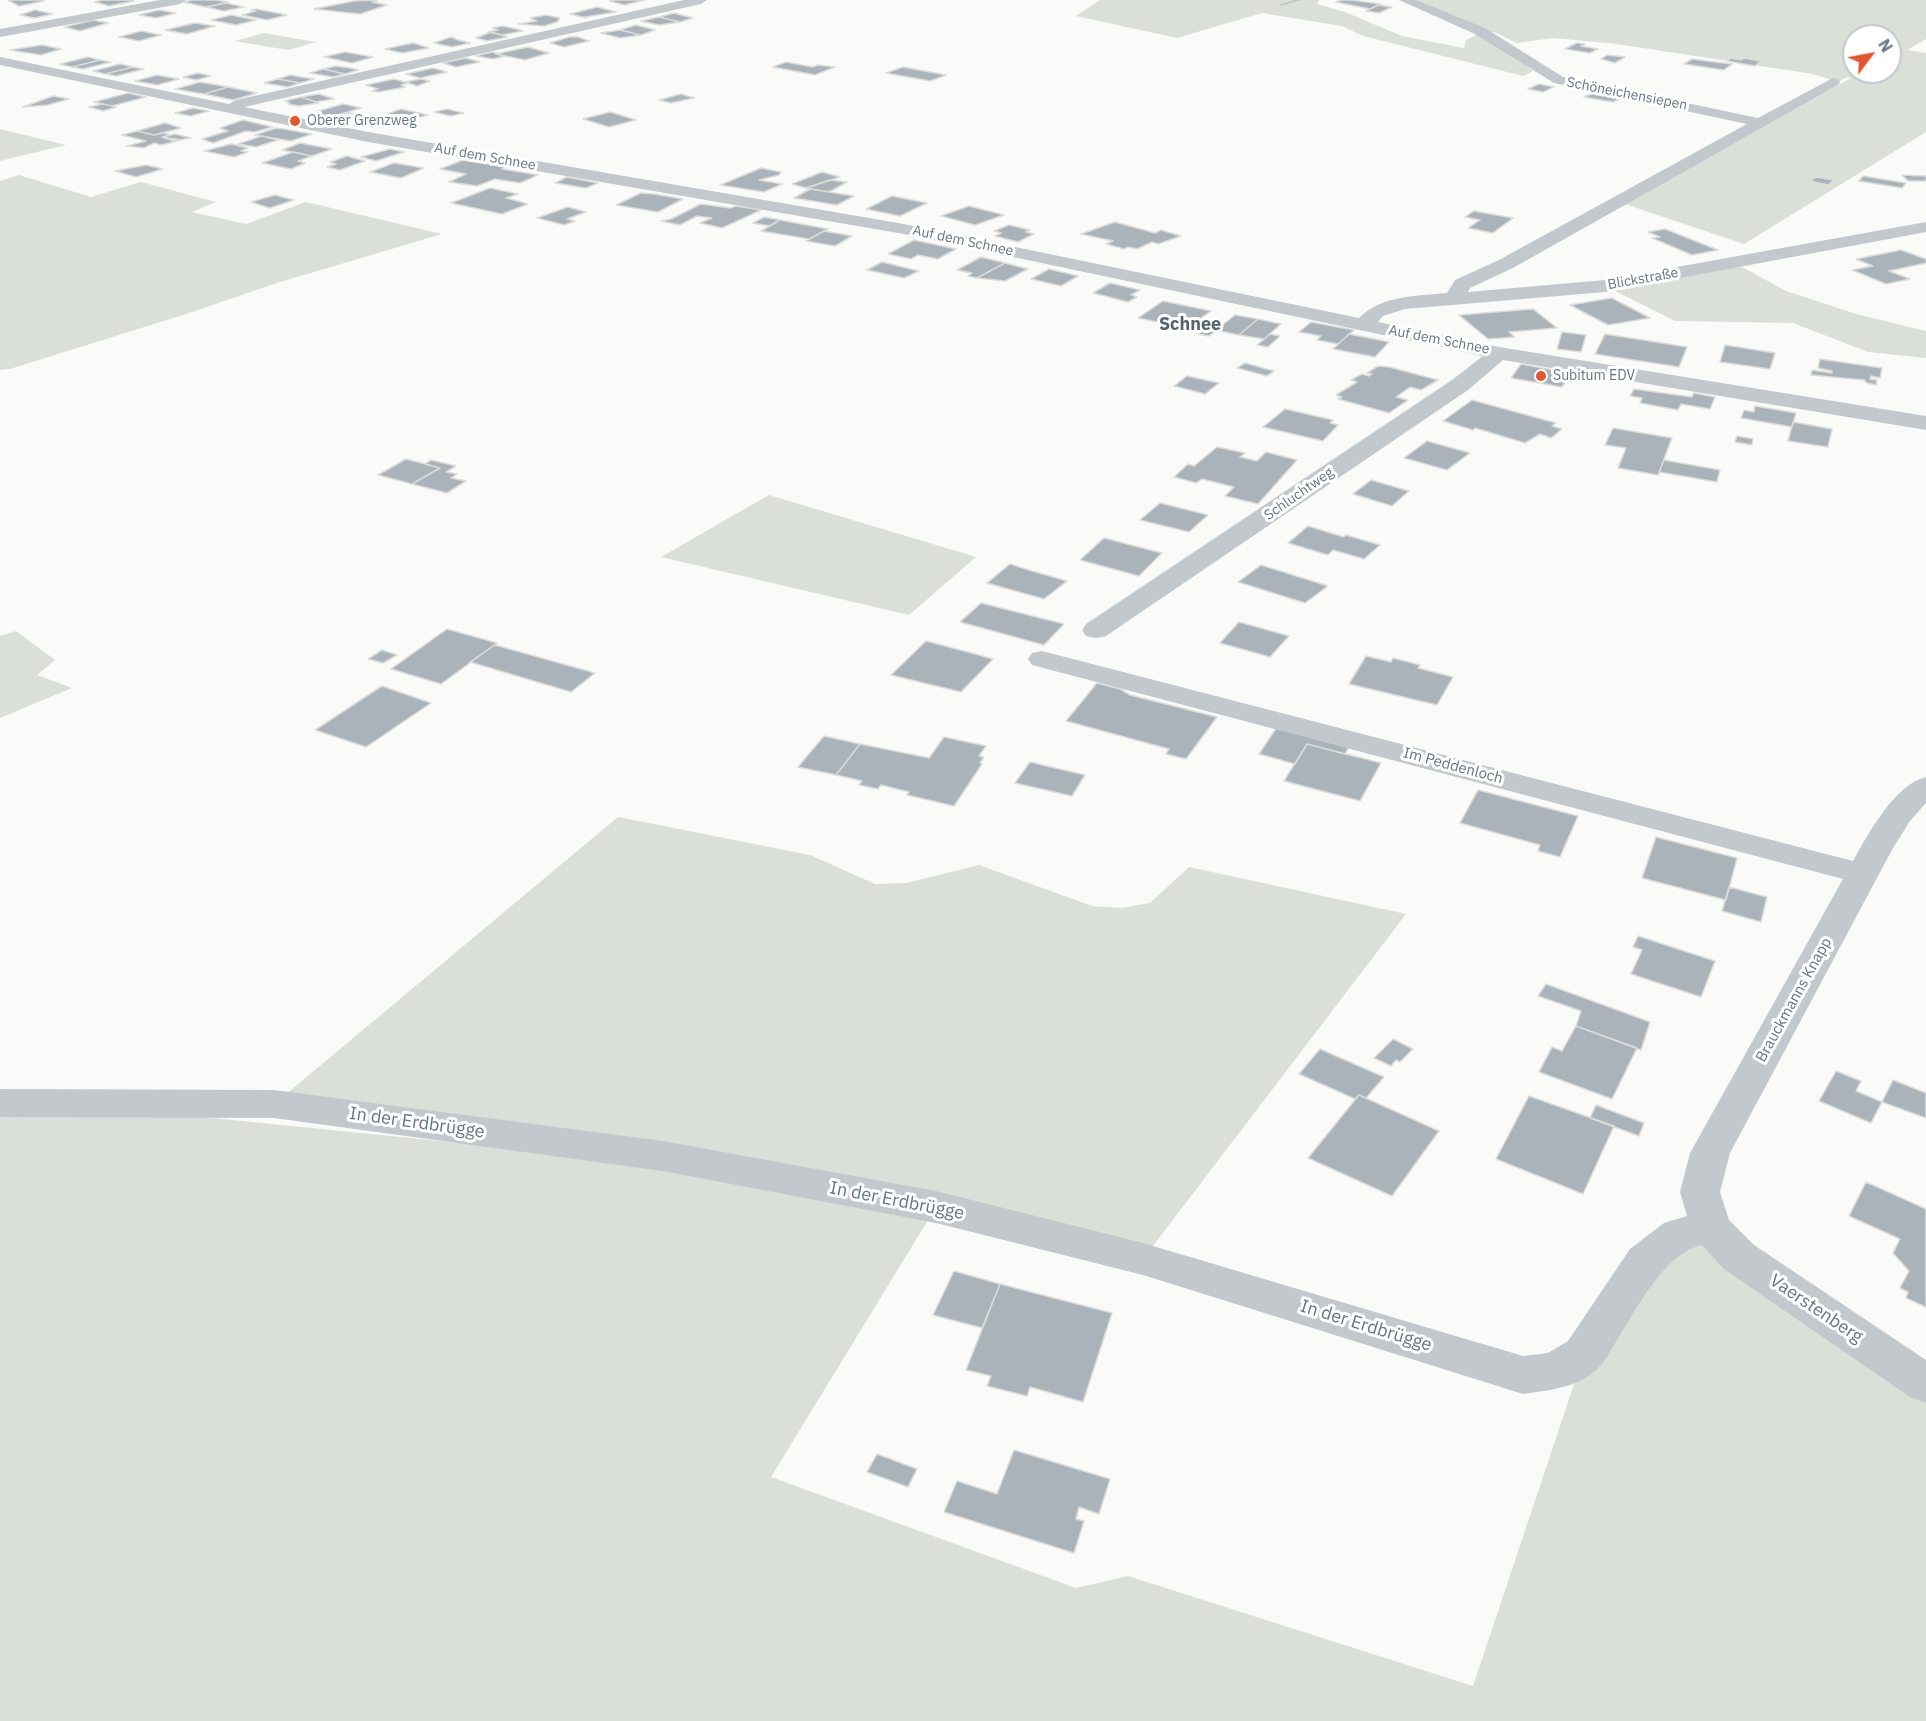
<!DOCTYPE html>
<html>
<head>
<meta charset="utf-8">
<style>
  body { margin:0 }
  #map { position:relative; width:1926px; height:1721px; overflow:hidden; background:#fafaf8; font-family:"IBM Plex Sans",sans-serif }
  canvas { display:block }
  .north { position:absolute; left:1842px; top:24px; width:60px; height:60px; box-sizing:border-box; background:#fff; border:2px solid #c1c8cd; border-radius:50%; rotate:58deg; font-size:16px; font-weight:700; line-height:24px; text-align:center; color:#657683 }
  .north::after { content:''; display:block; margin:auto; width:21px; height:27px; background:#e4572e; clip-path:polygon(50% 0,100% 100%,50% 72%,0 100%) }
</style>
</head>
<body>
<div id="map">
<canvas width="1926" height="1721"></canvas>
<div class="north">N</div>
</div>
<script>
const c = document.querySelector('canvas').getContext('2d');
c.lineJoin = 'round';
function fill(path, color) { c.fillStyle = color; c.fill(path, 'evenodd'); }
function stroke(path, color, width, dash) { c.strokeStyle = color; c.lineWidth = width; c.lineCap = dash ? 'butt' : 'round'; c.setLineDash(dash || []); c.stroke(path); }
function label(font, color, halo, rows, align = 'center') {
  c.font = font + ' "IBM Plex Sans",sans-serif'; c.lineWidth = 6; c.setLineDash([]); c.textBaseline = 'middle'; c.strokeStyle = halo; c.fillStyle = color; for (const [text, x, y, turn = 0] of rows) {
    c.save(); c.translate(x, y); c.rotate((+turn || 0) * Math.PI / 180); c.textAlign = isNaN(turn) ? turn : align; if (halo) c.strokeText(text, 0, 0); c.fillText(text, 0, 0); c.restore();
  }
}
const green = new Path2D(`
  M1100,0H1319L1317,4L1345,12L1402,36L1464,48L1466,40L1478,34L1513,55L1533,71L1523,76L1363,36L1342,26L1262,13L1177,38L1076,16Z
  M1409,0H1926V39L1907,50L1926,53V132L1744,244L1625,204L1851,78L1847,77L1835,84L1832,80L1813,74L1617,44L1553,38L1517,43L1494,32L1487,33ZM1854,36H1890V72H1854Z
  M264,33L316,42L288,50L235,41Z
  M0,129L66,145L0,161Z
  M19,175L91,197L141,182L216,202L192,212L246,224L306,202L442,234L280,282L186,314L10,369L0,370V181Z
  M1733,262L1786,291L1856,314L1926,331V358L1868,352L1793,323L1675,321L1605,286Z
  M769,495L976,557L909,615L661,557Z
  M16,631L55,660L37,675L72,688L0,718V636Z
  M618,817L810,855L875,884L906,883L979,865L1092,906L1122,908L1150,903L1189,867L1406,914L1143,1259L936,1207L771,1477L1076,1588L1128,1576L1473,1686L1584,1354L1645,1261L1711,1227L1926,1384V1721H0V1116L173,1114L519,1149L274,1104Z`);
const stream = new Path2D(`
  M1294,0H1301L1281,6L1279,5Z`);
const building = new Path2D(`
  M8,0H41L44,1L19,6Z
  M103,0H131L134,1L109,6L95,2Z
  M193,0H216L228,2L206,7L183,2Z
  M614,0H645L624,5L610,1Z
  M1341,0H1351L1381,4L1370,9L1336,2Z
  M354,1L374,0L377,1L372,2L387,5L360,14L314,9Z
  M226,3L244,7L224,11L206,7Z
  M1378,5L1392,7L1379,13L1366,11Z
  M597,7L616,12L585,17L587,18L570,14Z
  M256,9L287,15L267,20L242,15L256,11L251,10Z
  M35,10L39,11L53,14L34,18L20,15Z
  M159,10L176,13L156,18L139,15Z
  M674,13L693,18L680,22L659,17Z
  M231,15L256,20L236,25L211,20Z
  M546,15L560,18L557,22L544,26L518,24L537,21L530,18Z
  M659,17L680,22L659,25L641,21Z
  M93,20L108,23L80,31L64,27Z
  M195,23L215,26L187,34L165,30Z
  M636,25L655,30L641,35L620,30Z
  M503,26L516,29L523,31L502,35L488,32L498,30L492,28Z
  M620,30L641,35L620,38L601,33Z
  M141,31L161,35L139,41L119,37Z
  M491,32L502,35L507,37L487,41L476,38Z
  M451,37L458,40L470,43L452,47L434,43Z
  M569,37H578L589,41L564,47L550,43Z
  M413,43L429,48L402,53L385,49Z
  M1577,43L1585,44L1581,46L1598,49L1590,53L1565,49Z
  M42,45L61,49L41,55L10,50Z
  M528,47L549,53L525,60L496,54Z
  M345,52L373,57L352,63L324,57Z
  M492,52L505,56L493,59L476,56Z
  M1607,55L1625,57L1615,63L1601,59Z
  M88,57L100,60L72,67L60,64Z
  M466,58L480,62L456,67L443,63Z
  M1731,58L1741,60L1744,58L1761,61L1755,66L1727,61Z
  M1692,59L1707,61L1732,64L1724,70L1684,64Z
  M100,60L111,62L83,69L72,67Z
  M786,62L813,67L818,65L835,67L815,75L773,67Z
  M120,64L133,67L105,74L93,71Z
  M336,66L350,68L358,70L345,74L323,69Z
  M133,67L144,69L116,76L105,74Z
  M903,67L946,75L930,81L886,73Z
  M433,68L447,72L420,78L406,74Z
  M323,69L345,74L333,77L310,73Z
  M198,73L211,76L196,80L183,77Z
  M157,75L179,79L157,85L135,81Z
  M291,75L301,77L314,79L300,83L277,79Z
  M277,79L300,83L288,87L264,83Z
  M394,79L408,83L401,85L405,87L379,92L372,91L378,89L366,85Z
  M421,79L430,81L417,86L405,82Z
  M200,82L228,87L204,94L175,89Z
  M1539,84L1554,87L1543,92L1528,89Z
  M228,87L257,93L233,100L204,94Z
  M128,93L146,97L112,106L94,102Z
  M1593,93L1622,98L1613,102L1584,97Z
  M319,94L334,99L316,102L301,97Z
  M681,94L694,98L671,103L659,100Z
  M53,96L69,99L48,105L23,107Z
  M301,97L316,102L318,103L299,106L288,104L290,103L285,101Z
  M103,104L112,106L116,107L103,111L89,107Z
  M343,104L361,108L331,117L312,113Z
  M193,108L209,111L191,116L175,113Z
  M401,109L428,115L397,124L373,119Z
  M447,109L464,113L451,116L434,112Z
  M610,112L636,120L609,127L583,119Z
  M348,113L364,116L349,121L333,118Z
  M373,119L392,123L380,127L361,123Z
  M243,120L273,127L254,132L246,131L213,143L202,139L228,131L220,128Z
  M165,123L181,128L154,135L137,131Z
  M276,128L284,129L312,134L291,141L255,135Z
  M137,131L154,135L164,133L171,135L162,137L181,140L161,145L154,143L144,148L127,146L146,141L122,135Z
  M175,134L191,138L174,141L162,137Z
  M262,136L278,140L256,147L238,144Z
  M300,143L332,149L312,156L282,150Z
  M231,144L248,148L241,151L248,152L234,157L204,151Z
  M390,149L404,152L376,161L361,157Z
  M293,152L312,156L298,161L305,163L291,169L262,163Z
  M347,156L365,161L340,170L327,167L336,164L330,162Z
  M463,160L506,167L502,169L538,175L520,183L495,179L477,186L449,182L466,174L440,169Z
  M394,163L424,168L401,178L370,172Z
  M146,165L163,169L136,177L115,171Z
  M761,168L781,172L779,175L759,180L782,184L764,192L720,185Z
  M822,172L840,177L806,188L792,184Z
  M1902,175L1926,176V181H1908Z
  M1863,176L1906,183L1902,188L1859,181Z
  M567,177L598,183L586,188L555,183Z
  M1816,177L1834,180L1828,185L1810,181Z
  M830,180L847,182L829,192L806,188Z
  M490,188L518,194L506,198L528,204L502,214L451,203Z
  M810,189L829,192L854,196L837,205L794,198Z
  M641,193L654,194L683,199L658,212L616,205Z
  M275,195L294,200L270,208L251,202Z
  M892,196L927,203L900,216L866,209Z
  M701,204L730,208L736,206L761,210L722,228L700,223L712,218L697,216L680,225L661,221L671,219Z
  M969,206L1004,215L975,225L941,216Z
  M568,207L586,212L567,219L575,221L564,225L537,218Z
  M1474,211L1513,218L1493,233L1468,228L1480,220L1465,217Z
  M764,217L780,220L769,226L753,223Z
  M780,220L828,229L809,239L761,231Z
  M1115,222L1155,233L1161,230L1181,236L1158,244L1152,242L1137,249L1128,247L1124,249L1106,244L1113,241L1081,234Z
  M1009,225L1030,230L1026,232L1034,234L1018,242L995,236L1001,233L994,231Z
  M1665,229L1718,250L1692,255L1652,238L1660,237L1648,232Z
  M824,231L852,236L835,246L806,241Z
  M914,240L956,249L938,259L918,255L911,259L888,254Z
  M1901,250L1926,259V263L1889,271L1910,279L1886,284L1852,270L1873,266L1856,259Z
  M981,257L1005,263L977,278L968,276L972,273L957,270Z
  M882,262L919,271L904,278L867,270Z
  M1005,263L1028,269L1005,281L977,278Z
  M1049,269L1078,276L1061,286L1031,279Z
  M1110,283L1140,290L1131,295L1137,297L1128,302L1093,293Z
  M1612,298L1650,318L1608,325L1570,305Z
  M1163,301L1211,311L1187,328L1138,318Z
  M1533,309L1557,328L1509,332L1515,337L1488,339L1459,315Z
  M1235,315L1258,319L1239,335L1216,330Z
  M1258,319L1281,324L1264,339L1239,335Z
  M1212,322L1223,325L1209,336L1198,334Z
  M1311,322L1354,330L1338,344L1317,340L1321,336L1299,332Z
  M1562,332L1586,335L1581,352L1557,349Z
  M1270,334L1280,336L1268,347L1257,345Z
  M1349,334L1389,342L1375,357L1333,349Z
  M1605,334L1687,347L1679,367L1595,354Z
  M1725,345L1775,353L1770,369L1720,362Z
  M1820,359L1882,368L1880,378L1871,376L1870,379L1877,380L1876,385L1867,383L1864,380L1811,375L1812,370L1832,373V371L1818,368Z
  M1245,363L1274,371L1267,376L1237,368Z
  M1521,364L1559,371L1571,373L1562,387L1511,378Z
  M1378,366L1389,367L1438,380L1421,390L1410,387L1396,397L1408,400L1389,413L1338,399L1342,397L1336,395L1357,382L1351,380L1362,374L1369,376L1372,374L1367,373Z
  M1187,376L1219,383L1205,394L1174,386Z
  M1634,389L1692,397L1694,393L1715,397L1710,409L1681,404L1678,410L1640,403L1642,398L1630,396Z
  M1472,400L1556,423L1552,426L1562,429L1551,438L1540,434L1525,443L1475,428L1473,430L1443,421Z
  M1755,406L1796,413L1792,427L1741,418L1744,410L1754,412Z
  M1285,409L1333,420L1330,423L1338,425L1323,441L1263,427Z
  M1793,422L1832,429L1828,447L1788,441Z
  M1613,428L1672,438L1658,475L1618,468L1626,448L1605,445Z
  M1737,436L1753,439L1752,445L1735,442Z
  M1427,441L1470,453L1447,470L1404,458Z
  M1217,447L1245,453L1240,457L1257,461L1266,452L1297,460L1258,504L1225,496L1234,487L1202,479L1196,483L1174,477L1188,464L1194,466Z
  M406,459L425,464L440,468L412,484L378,475Z
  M431,460L456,466L446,472L457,474L451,478L466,481L447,493L412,484L440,468L425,464Z
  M1664,460L1720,470L1717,482L1659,472Z
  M1371,480L1409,491L1392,506L1353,494Z
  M1160,503L1208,515L1189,532L1140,520Z
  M1308,526L1344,537L1346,535L1380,545L1364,559L1333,550L1328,555L1288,543Z
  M1104,538L1162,553L1139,576L1080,560Z
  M1010,564L1032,571L1067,581L1044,599L987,583Z
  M1261,565L1328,586L1305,603L1238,582Z
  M981,603L1064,624L1044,645L960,622Z
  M1239,622L1289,636L1270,657L1220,643Z
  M447,629L497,643L441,684L391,669Z
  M926,641L975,654L993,659L961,692L891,675Z
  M495,645L595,673L571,692L470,662Z
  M382,650L397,655L383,663L368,659Z
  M1366,656L1391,662L1393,658L1420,665L1418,668L1453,677L1437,705L1349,684Z
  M1097,683L1120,689L1130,695L1217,717L1186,759L1166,754L1169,749L1066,721Z
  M382,686L431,703L366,747L315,730Z
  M1277,727L1350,745L1345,754L1307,744L1295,764L1259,754Z
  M824,736L860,744L836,775L798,767Z
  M944,737L986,746L979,756L984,757L980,763L982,764L954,806L907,795L909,792L881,785L878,789L859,785L862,781L836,775L860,744L929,758Z
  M1307,744L1381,763L1360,801L1284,781Z
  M1030,762L1085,775L1072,796L1015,783Z
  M1478,790L1578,816L1560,857L1538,851L1540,845L1460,823Z
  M1656,837L1737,858L1726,900L1642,878Z
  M1729,887L1767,897L1761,922L1722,911Z
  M1638,936L1715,961L1701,997L1631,974L1642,950L1633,947Z
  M1546,984L1650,1022L1641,1050L1576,1026L1581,1011L1538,996Z
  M1576,1026L1637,1048L1612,1099L1539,1072L1552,1047L1562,1051Z
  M1393,1039L1413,1049L1400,1062L1396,1060L1391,1066L1374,1058Z
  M1320,1049L1384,1077L1366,1098L1359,1095L1355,1099L1299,1074Z
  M1836,1071L1861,1081L1856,1091L1882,1102L1871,1123L1819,1101Z
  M1893,1080L1926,1093V1118L1882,1102Z
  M1359,1095L1439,1131L1392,1196L1308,1158Z
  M1529,1096L1614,1126L1583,1194L1496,1159Z
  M1596,1105L1644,1123L1639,1136L1590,1118Z
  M1866,1182L1926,1209V1307L1906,1298L1908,1292L1900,1288L1909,1271L1893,1253L1900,1239L1849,1216Z
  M954,1271L1000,1284L982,1328L933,1315Z
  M1000,1284L1112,1313L1083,1402L1030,1387L1027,1396L987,1386L991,1376L966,1370Z
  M1014,1450L1110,1479L1099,1514L1079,1507L1076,1519L1084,1521L1074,1553L944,1512L957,1481L997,1494Z
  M877,1454L917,1469L908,1487L867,1472Z`);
const minor = new Path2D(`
  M160,0H186L180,4L0,37V29Z
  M684,0H707L701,4L244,107L368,132L904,224L1359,318C1382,295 1417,296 1447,293L1455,280L1499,260L1747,124L1554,83L1475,34L1399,0H1416L1485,28L1563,77L1758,118L1833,78L1838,79L1840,82L1838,85L1513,268L1470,288L1468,292L1605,280L1926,222V232L1605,292L1405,309L1383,316L1378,322L1499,347L1926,416V430L1503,360L1468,390L1106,636L1096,638L1086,636L1082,630L1086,624L1452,380L1483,356L904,234L368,142L0,65V57L229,104L236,100Z
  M1042,651L1853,861C1868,834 1895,784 1926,777V803L1910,821L1893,848L1730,1153L1720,1192L1729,1220L1754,1245L1926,1360V1403L1910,1397L1724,1269L1702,1245C1662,1254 1634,1314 1613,1347C1609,1353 1605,1361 1600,1366C1580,1388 1550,1390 1523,1394L1143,1275L936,1223L663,1171L274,1118L0,1117V1089L274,1090L663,1141L936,1191L1143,1243L1523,1356L1548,1353L1568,1341L1630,1249L1664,1223L1687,1216L1680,1192L1690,1153L1843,879L1032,665L1028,659L1032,653Z`);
const markers = [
  [295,121,6,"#e4572e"],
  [1541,376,6,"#e4572e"]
];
const farStreetnames = [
  ["Schöneichensiepen",1627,94,11],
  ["Auf dem Schnee",485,157,10],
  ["Auf dem Schnee",963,241,12],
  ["Blickstraße",1643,279,-10],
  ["Auf dem Schnee",1439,340,11],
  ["Schluchtweg",1299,494,-35]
];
const farPoinames = [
  ["Oberer Grenzweg",307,121],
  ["Subitum EDV",1553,376]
];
const streetNames = [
  ["Im Peddenloch",1453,766,15],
  ["Brauckmanns Knapp",1794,1000,-61]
];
const farDistrictnames = [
  ["Schnee",1190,325]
];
const nearStreetnames = [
  ["In der Erdbrügge",417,1123,8],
  ["In der Erdbrügge",897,1201,11],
  ["Vaerstenberg",1816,1309,34],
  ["In der Erdbrügge",1366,1326,17]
];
fill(green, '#dadfd7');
fill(stream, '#bbc7cb');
fill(building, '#aab3b9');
stroke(building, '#dcdcda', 1.5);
fill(minor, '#c3c8cc');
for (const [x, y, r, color] of markers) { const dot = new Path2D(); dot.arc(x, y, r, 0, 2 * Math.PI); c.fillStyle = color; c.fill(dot); stroke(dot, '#fff', 2); }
label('14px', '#657683', '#fff', farStreetnames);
label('14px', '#657683', '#fff', farPoinames, 'left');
label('15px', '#657683', '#fff', streetNames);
label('bold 18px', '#57646e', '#fff', farDistrictnames);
label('18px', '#657683', '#fff', nearStreetnames);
</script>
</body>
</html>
